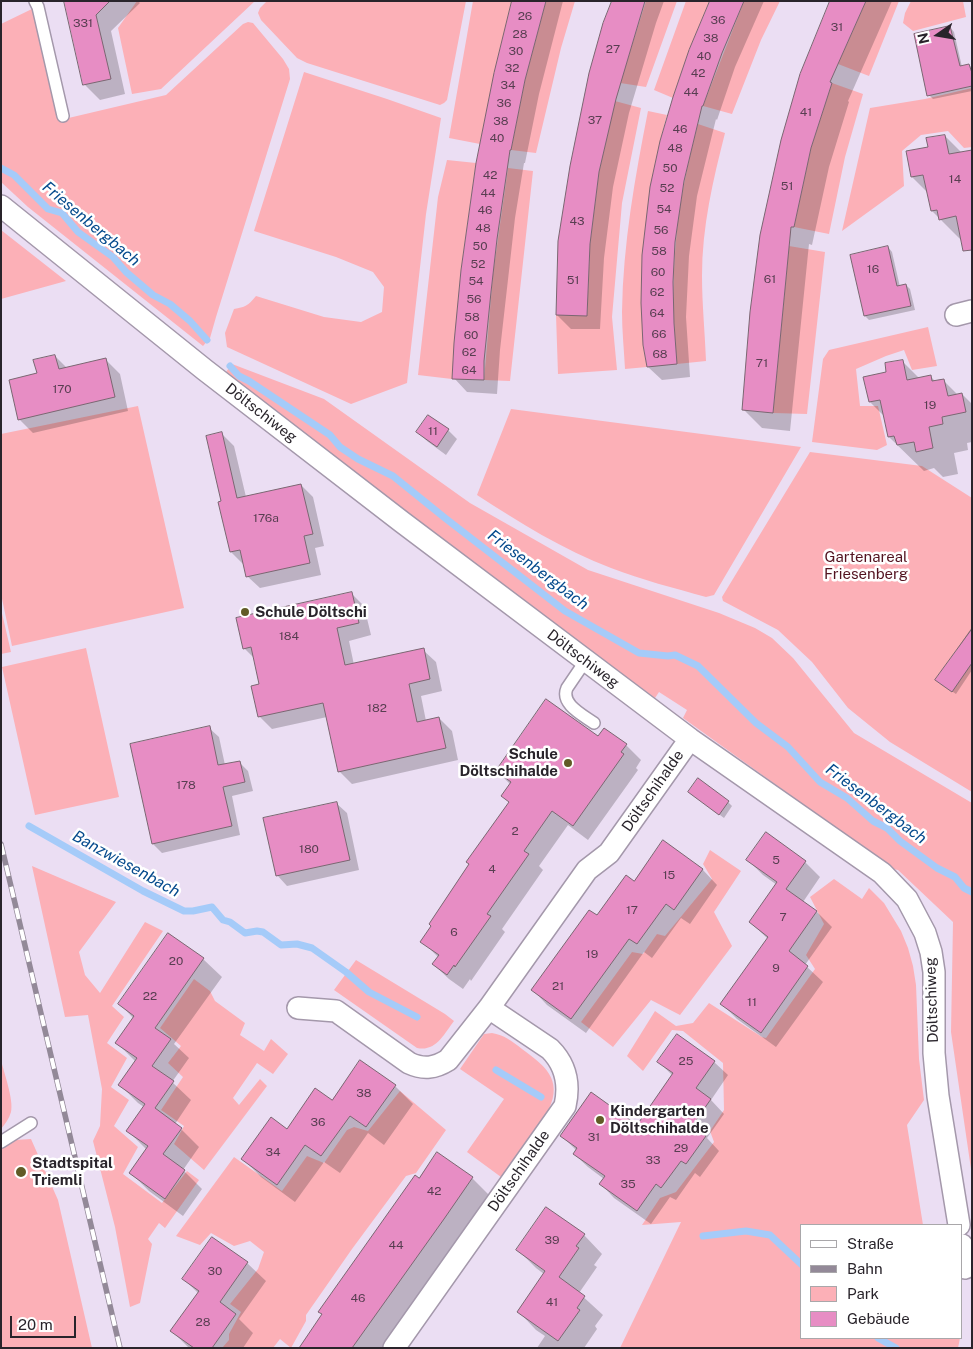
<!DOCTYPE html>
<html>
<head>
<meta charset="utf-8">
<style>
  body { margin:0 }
  #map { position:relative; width:973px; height:1349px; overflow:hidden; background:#ebdef3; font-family:"Public Sans",sans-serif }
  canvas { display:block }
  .frame { position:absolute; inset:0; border:2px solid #29242b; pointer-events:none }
  .legend { position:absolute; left:800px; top:1224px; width:162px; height:115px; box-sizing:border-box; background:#fff; border:1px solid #a9a7aa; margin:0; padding:6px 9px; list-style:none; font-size:15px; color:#29242b }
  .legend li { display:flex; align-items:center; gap:10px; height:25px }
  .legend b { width:25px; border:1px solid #a9a7aa }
  .north { position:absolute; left:913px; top:10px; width:50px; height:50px; -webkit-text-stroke:4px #fff; paint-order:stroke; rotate:257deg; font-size:14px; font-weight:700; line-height:20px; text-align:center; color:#29242b }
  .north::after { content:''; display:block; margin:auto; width:18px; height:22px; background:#29242b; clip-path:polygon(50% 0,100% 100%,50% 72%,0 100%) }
  .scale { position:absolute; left:10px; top:1316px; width:66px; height:22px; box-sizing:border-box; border:2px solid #29242b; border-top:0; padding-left:6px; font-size:15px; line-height:18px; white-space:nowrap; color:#29242b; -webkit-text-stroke:4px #fff; paint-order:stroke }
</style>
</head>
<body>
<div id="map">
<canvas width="973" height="1349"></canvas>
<div class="frame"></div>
<ul class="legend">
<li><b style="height:6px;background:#fff"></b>Straße</li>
<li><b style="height:6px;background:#938998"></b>Bahn</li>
<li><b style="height:14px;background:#fcb0b7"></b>Park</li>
<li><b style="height:14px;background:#e78dc4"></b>Gebäude</li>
</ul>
<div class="north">N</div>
<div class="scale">20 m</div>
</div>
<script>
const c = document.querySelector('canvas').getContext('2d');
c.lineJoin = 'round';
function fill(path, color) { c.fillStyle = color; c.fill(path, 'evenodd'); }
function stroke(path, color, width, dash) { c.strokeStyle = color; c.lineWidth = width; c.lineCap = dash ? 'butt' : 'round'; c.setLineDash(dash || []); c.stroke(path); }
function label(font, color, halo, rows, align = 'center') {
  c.font = font + ' "Public Sans",sans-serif'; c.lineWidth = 5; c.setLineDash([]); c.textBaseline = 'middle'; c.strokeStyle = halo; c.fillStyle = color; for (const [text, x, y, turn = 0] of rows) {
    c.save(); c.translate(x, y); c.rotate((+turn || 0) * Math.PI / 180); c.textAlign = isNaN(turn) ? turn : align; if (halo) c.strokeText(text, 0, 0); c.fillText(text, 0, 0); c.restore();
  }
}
const green = new Path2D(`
  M137,1H255L161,89L132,94L118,28Z
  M267,1H466L447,100L444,103L440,105L307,63L297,58L261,20L258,13L260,8Z
  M473,1H513L480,144L449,138Z
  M546,1H575L561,48L536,153L511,150L525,80Z
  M646,1H677L646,87L620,83Z
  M686,1H710L686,59L673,98L654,90Z
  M744,1H780L761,40L732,114L703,106Z
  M866,1H899L869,76L838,64Z
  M911,1H963L966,17L913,31L903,23L905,13Z
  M34,8L60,120L166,95L243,24L248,22L253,23L283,59L289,69L290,79L216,317L210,338L203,346L28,207L1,182V24Z
  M304,72L387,99L441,118L426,214L407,383L351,404L227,347L225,333L234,309C245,307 248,306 256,296L324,317L361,322L382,312L384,287L373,272L336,257L254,231Z
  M832,83L863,94L845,157L829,234L794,227L811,148Z
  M972,88V147L964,148L948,131L921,135L902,151L904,186L842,231L870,108L925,99Z
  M615,101L641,108L622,203L612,317L617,370L558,374L556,315H587L590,244L599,172Z
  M648,111L667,115L662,134L653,175L643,345L647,367L625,369C624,350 622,331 622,312C623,244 635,177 648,111Z
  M698,124L725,133C713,180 702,227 702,276C702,304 705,333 706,361L677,364C673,323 672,282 676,241C679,201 688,163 698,124Z
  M447,160L476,163L461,270L452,379L418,375L438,197Z
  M508,168L533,171L510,381L484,380L493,274Z
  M1,230L66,281L1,299Z
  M789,246L825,252L807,414L773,413Z
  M928,327L937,366L912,370L904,350L886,356L856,369L860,406H878L887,445L877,450L812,442L823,359L829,350Z
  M232,364L324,399L470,503L588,570L719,613L755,628L772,638L793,658L854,733L972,803V1176L951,1032L953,922L898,870L893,869L683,718L687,710L659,692L655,698L589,650L345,466L226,372Z
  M138,406L184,608L12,646L1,594V434Z
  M511,409L801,447L714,595L706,597C674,588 642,580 611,568C563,550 519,522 477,495Z
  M810,452L922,466L972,498V792L890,742L848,708L812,662L778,630L723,601L722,597Z
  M1,609L11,652L1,654Z
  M86,648L119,797L35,815L2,667Z
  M710,850L741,871L714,912L732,946L680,1015L651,1000L613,1047L581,1022L632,952L643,954L657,934L665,936L712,879L703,864Z
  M32,866L116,902L79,952L85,975L100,993L145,922L163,931L112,1006L124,1017L107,1043L127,1058L111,1087L129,1100L114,1126L138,1147L123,1174L162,1203L187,1171L199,1180L165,1228L159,1223L148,1239L152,1244L140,1303L130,1307L115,1227L93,1141L100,1126L102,1089L88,1015L65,1017Z
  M834,879L862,899L869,888L884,903L901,931L908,948L913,966L916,985L919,1059L924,1100L907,1125L923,1225H802V1338H960L958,1348H620L681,1222L642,1225L660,1198L676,1192L714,1142L710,1131L724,1110L723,1063L683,1031L672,1030L643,1071L627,1056L655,1011L676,1026L693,1023L709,1003L762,1037L766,1038L815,969L806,955L824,924L810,897Z
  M356,960L445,1014L454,1021C444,1034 436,1052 417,1048L334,990Z
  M194,979L210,991L215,1001L245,1023L240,1035L264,1051L271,1039L288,1054L273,1074L257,1063L233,1098L239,1105L260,1079L267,1086L204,1170L174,1144L184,1126L161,1110L183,1077L168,1063L181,1046L160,1028Z
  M492,1033C504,1035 512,1041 522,1049C544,1065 563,1079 549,1109L501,1177L467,1152L504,1099L460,1069L484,1034Z
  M1,1060C4,1073 14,1100 11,1112C9,1119 5,1124 1,1129Z
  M400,1091L446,1130L416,1173L406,1176L352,1249L306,1315V1321L291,1348L280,1339L273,1348H222L229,1340V1334L241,1312L230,1304L258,1269L264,1252L250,1241L234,1246L211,1233L200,1245L176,1236L234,1157L282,1191L307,1156L324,1163L347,1130L354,1127L368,1131Z
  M31,1139L58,1200L92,1348H1V1149L15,1140Z`);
const shadow = new Path2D(`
  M71,1H138L140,3L111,31L125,94L100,100L84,84Z
  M514,1H563L539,94L525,163H524L515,218L500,350L497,394L467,392L454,378Z
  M614,1H664L656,23L629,113L613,187L604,258L600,329H571L557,315Z
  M711,1H764L735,67L717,120L716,119L697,196L689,256L686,317L690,377L662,380L648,367Z
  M832,1H892L848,101L849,102L829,167L812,245L809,244L790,431L762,428L744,410Z
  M950,27L954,32L962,67L969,65L972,68V91L933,99L929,95Z
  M945,136L962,153L966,245L932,211L929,194L912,177L930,148Z
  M888,247L892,252L900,287L906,285L910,289L915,310L869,320L865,316Z
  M55,356L68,369L106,360L120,374L128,411L33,433L19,419L38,374Z
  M902,361L920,379L930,376L936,382L943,380L958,395L962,394L972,404V442L967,443L968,450L954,453L958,474L943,477L934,468L924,471L889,437L885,417L870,402L888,373Z
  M448,430L457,439L446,455L427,441L418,432Z
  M222,434L234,446L246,497L301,485L313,497L324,546L315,548L321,575L260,588L247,576L243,564L231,552L222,502Z
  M352,594L364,606L371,635L349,641L354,665L423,650L436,662L442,691L421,696L426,721L439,718L452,731L458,760L352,784L339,771L327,717L272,729L259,716L260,685L255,659L244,648Z
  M972,627V670L956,694L941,684L958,650L957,649Z
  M209,728L219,737L225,765L239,762L248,771L253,791L232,796L240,835L162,853L153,844Z
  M599,738L626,745L641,760L636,768L638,770L588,840L568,825L539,866L543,870L502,929L505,932L471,981L470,979L463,989L449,979L433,964L438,957L422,941L510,803L503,796L511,785L497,771Z
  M689,792L728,802L732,806L724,818Z
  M336,803L347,813L359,870L287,886L277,875Z
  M663,842L703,870L717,885L690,924L681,918L652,958L644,952L586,1033L547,1005L533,990L597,917L634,882Z
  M748,860L805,862L820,877L803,902L817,912L832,927L805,965L823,982L776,1047L737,1019L722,1004L768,939L750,922L777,885L763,875Z
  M169,935L203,959L222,977L174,1044L189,1058L172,1082L191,1100L175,1124L181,1129L199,1147L183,1170L202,1189L183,1216L149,1191L131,1173L147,1150L128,1131L144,1107L138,1103L120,1085L136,1062L116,1042L133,1018L120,1004Z
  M659,1062H714L728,1075L711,1100L724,1114L707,1138L719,1151L700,1177L695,1173L676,1200L670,1197L651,1224L614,1198L601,1184L604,1179L588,1167L574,1154L577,1151L562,1136L637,1126L673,1076Z
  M395,1086L413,1104L384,1145L368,1133L340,1173L324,1162L295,1202L261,1177L243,1159L332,1102Z
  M438,1154L472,1178L490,1196L382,1348H307L323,1315Z
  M584,1235L602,1254L594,1265L597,1267L579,1293L603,1315L595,1326L597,1329L584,1348H537L545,1336L536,1330L518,1311L544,1274L536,1268L518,1250Z
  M213,1239L247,1263L266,1281L239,1319L253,1333L243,1348H189L172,1331L198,1293L184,1279Z`);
const stream = new Path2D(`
  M1,168L14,175L48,209L62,213L78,232L113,257L126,272L153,295L170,304L190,321L207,340
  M230,366L239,376L249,381L330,435L340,447L358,459L393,476L445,518L565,611L639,653L668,656L675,655L698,666L756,723L788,747L820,782L847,798L873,821L887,828L900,841L937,868L955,877L964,888L972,892
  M29,826L143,891L184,911H193L212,907L223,920L230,922L245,933L257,931L263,932L281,945L297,944L312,948L346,972L369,992L417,1017
  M496,1070L541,1097
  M703,1236L746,1231L770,1235L802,1265
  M878,1338L896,1348`);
const building = new Path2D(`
  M64,1H110L96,15L111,79L83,85Z
  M512,1H546L525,80L511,150H510L497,239L491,292L484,361V380L452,379L454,343L461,270L476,163L494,73Z
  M612,1H645L616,99L599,172L590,244L587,316L556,315L558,241L570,166L589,73L603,23Z
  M710,1H744L722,53L703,106H702L684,181L675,242L673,282L674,323L677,364L647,367L643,345L641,303L642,255L650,187L660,141L673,97L689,50Z
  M830,1H866L830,82L832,83L811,148L794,227H791L773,413L742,410L750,312L760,235L781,140L800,74Z
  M950,26L960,66L969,64L972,73V86L927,96L914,34Z
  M945,135L949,154L972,150V250L963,251L956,216L939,220L937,210L931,211L923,175L911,177L906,151L928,147L926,138Z
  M888,246L897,286L906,284L911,306L864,316L850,255Z
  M55,355L59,369L106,358L115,397L18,420L9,380L37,373L33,360Z
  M903,360L907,380L931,375L932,381L944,379L948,396L962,393L966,412L942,417L943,424L929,427L933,448L916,452L914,442L897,445L894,436L888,437L880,400L869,402L863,377L886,372L885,363Z
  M428,415L449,429L437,447L416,432Z
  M222,432L237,498L301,484L313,534L304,536L310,563L246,577L240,550L230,552L218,502L221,501L206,436Z
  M352,592L359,623L337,628L345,665L424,648L430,679L409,684L417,722L439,717L446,748L338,772L323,703L258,717L251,686L259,684L251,647L243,649L236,618Z
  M972,629V663L952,692L935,680Z
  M546,699L598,736L604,728L627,744L621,752L624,754L573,826L552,811L524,851L529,854L487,914L491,916L455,967L454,965L447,975L432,964L439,955L420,942L431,926L429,924L469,864L466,862L509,802L501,796L511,782L496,771Z
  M210,726L218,765L240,761L245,782L223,787L232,826L152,844L130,744Z
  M698,778L729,801L719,815L688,792Z
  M337,802L350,860L276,876L263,818Z
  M766,832L806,861L786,889L817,911L789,951L808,966L761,1033L720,1004L768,937L749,922L777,882L746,860Z
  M663,840L703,869L674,910L666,904L637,944L629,939L571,1019L531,990L589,910L597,915L626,875L634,881Z
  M168,933L204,958L155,1028L171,1039L152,1066L174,1081L155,1108L182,1128L163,1154L185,1170L165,1199L129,1173L148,1146L126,1131L145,1104L118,1085L137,1058L115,1043L134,1016L118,1004Z
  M677,1034L715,1061L696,1088L711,1099L692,1126L706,1136L686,1164L681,1161L661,1188L656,1184L637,1211L599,1184L605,1176L573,1154L577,1148L560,1136L591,1092L637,1125L673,1073L657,1062Z
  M360,1060L396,1085L366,1127L350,1116L321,1156L305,1145L277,1185L241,1159L271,1117L287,1129L315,1088L332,1100Z
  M437,1152L473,1177L444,1219L352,1348H299L322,1314L318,1312L357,1257L415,1175L419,1178Z
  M546,1207L585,1234L576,1246L579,1248L559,1277L585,1296L577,1308L580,1310L558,1341L517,1312L545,1271L516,1250Z
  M212,1237L248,1262L220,1302L236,1314L212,1348H194L170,1331L199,1291L182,1279Z`);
const lane = new Path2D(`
  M35,1L38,7L63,116
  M586,660L567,688C560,704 583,715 594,723
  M1,1142L31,1123`);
const street = new Path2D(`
  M1,206L205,370L402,522L690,739L882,873L907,899L925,933L931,952L934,972V1053L938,1096L959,1225
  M956,315L972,311
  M298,1008L336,1011L409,1063C424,1070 435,1068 448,1060L489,1008L587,870L609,853L690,739
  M962,1245L965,1268
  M394,1348L565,1106C570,1084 566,1065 550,1049L489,1008`);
const rail = new Path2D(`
  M1,844L120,1348`);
const markers = [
  [245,612,5,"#615b27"],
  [568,763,5,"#615b27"],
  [600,1120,5,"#615b27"],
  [21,1172,6,"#615b27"]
];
const numberNames = [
  ["26",525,16],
  ["36",718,20],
  ["331",83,23],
  ["31",837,27],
  ["28",520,34],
  ["38",711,38],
  ["27",613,49],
  ["30",516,51],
  ["40",704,56],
  ["32",512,68],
  ["42",698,73],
  ["34",508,85],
  ["44",691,92],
  ["36",504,103],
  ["41",806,112],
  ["37",595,120],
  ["38",501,121],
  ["46",680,129],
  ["40",497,138],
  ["48",675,148],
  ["50",670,168],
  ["42",490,175],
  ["14",955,179],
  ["51",787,186],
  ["52",667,188],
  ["44",488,193],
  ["54",664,209],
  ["46",485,210],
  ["43",577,221],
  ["48",483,228],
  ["56",661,230],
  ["50",480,246],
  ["58",659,251],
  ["52",478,264],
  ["16",873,269],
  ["60",658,272],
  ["61",770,279],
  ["51",573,280],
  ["54",476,281],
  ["62",657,292],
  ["56",474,299],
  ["64",657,313],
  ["58",472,317],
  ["66",659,334],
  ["60",471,335],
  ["62",469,352],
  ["68",660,354],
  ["71",762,363],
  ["64",469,370],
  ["170",62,389],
  ["19",930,405],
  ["11",433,431],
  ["176a",266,518],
  ["184",289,636],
  ["182",377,708],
  ["178",186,785],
  ["2",515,831],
  ["180",309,849],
  ["5",776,860],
  ["4",492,869],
  ["15",669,875],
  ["17",632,910],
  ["7",783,917],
  ["6",454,932],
  ["19",592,954],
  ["20",176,961],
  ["9",776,968],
  ["21",558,986],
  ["22",150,996],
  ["11",752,1002],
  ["25",686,1061],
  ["38",364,1093],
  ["36",318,1122],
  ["31",594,1137],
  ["29",681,1148],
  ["34",273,1152],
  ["33",653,1160],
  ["35",628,1184],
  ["42",434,1191],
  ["39",552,1240],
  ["44",396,1245],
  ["30",215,1271],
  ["46",358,1298],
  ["41",552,1302],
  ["28",203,1322]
];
const streetNames = [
  ["Döltschiweg",261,413,38],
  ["Döltschiweg",583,659,37],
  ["Döltschihalde",653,791,-55],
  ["Döltschiweg",932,1000,-92],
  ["Döltschihalde",519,1171,-55]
];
const parkNames = [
  ["Gartenareal",866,557],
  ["Friesenberg",866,574]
];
const poiNames = [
  ["Schule Döltschi",255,612],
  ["Schule",558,754,"right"],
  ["Döltschihalde",558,771,"right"],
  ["Kindergarten",610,1111],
  ["Döltschihalde",610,1128],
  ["Stadtspital",32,1163],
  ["Triemli",32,1180]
];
const waterNames = [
  ["Friesenbergbach",91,224,40],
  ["Friesenbergbach",538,570,37],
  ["Friesenbergbach",876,804,37],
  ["Banzwiesenbach",126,864,29]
];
fill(green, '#fcb0b7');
fill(shadow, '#0003');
stroke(stream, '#a5cbf9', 7);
fill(building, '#e78dc4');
stroke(building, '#7a6671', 1);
stroke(lane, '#a498ab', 14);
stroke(street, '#a498ab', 24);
stroke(lane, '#fff', 11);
stroke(street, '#fff', 21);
stroke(rail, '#938998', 5.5);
stroke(rail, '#fff', 4, [11]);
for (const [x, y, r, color] of markers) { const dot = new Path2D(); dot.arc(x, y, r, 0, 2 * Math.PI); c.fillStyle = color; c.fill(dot); stroke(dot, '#fff', 2); }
label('12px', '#583e51', null, numberNames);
label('15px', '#29242b', '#fff', streetNames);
label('15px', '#531320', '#fff', parkNames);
label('bold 15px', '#29242b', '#fff', poiNames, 'left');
label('italic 16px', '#064b8d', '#fff', waterNames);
</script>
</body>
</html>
